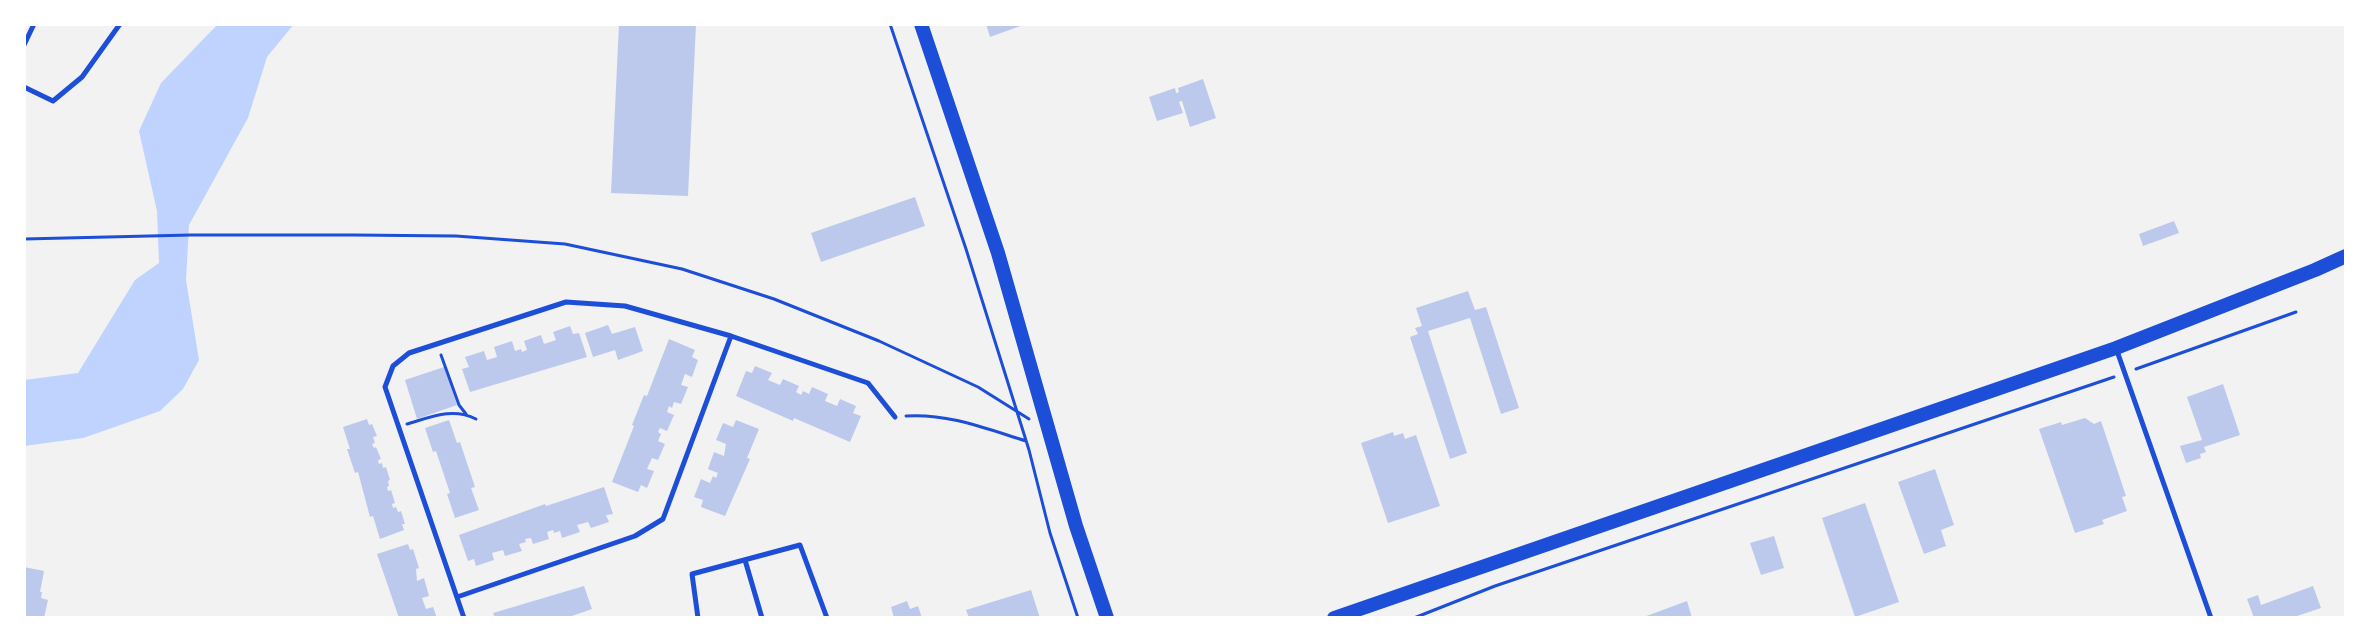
<!DOCTYPE html>
<html>
<head>
<meta charset="utf-8">
<style>
  body { margin:0 }
  #map { position:relative; width:2370px; height:642px; overflow:hidden; background:#f2f2f2; font-family:Arial,sans-serif }
  canvas { display:block }
  .frame { position:absolute; inset:0; border:26px solid #fff; pointer-events:none }
</style>
</head>
<body>
<div id="map">
<canvas width="2370" height="642"></canvas>
<div class="frame"></div>
</div>
<script>
const c = document.querySelector('canvas').getContext('2d');
c.lineJoin = 'round';
function fill(path, color) { c.fillStyle = color; c.fill(path, 'evenodd'); }
function stroke(path, color, width, dash) { c.strokeStyle = color; c.lineWidth = width; c.lineCap = dash ? 'butt' : 'round'; c.setLineDash(dash || []); c.stroke(path); }
const water = new Path2D(`
  M218,24H294L267,57L248,118L189,225L186,280L199,360L183,389L160,411L109,429L83,438L24,446V380L78,373L135,280L159,263L157,211L139,131L161,83Z`);
const building = new Path2D(`
  M619,24H696L688,196L611,193Z
  M986,24H1026L990,37Z
  M1203,79L1216,118L1190,127L1182,101L1179,102L1183,113L1157,121L1149,97L1175,88L1176,93L1179,92L1178,88Z
  M915,197L925,226L821,262L811,233Z
  M2174,221L2179,233L2143,246L2139,234Z
  M1468,291L1475,310L1486,307L1519,408L1501,414L1470,318L1428,331L1467,453L1450,459L1410,337L1418,334L1415,328L1422,326L1416,308Z
  M608,325L612,334L635,327L643,351L618,360L615,350L593,357L585,333Z
  M570,326L573,334L579,333L587,357L470,392L462,369L469,367L465,357L484,351L487,360L497,357L494,347L512,341L515,351L521,349L522,352L527,350L524,341L541,335L544,344L556,340L553,332Z
  M669,339L695,350L692,357L698,360L692,377L685,374L681,385L688,387L681,404L674,402L672,408L669,406L667,412L674,415L667,431L660,428L658,432L661,434L658,441L665,444L658,460L652,458L647,469L654,471L647,488L641,485L638,492L612,482L634,426L632,425L644,395L647,396Z
  M755,366L772,373L768,380L780,385L783,379L799,386L796,392L801,395L803,391L809,394L812,387L828,394L825,401L837,406L840,399L856,406L853,413L861,416L850,442L794,418L793,421L736,396L746,371L752,373Z
  M444,367L457,405L417,419L405,380Z
  M2223,384L2240,435L2204,447L2206,452L2200,454L2201,458L2186,463L2180,446L2202,440L2187,397Z
  M2085,418L2094,424L2101,421L2126,496L2122,497L2127,511L2102,520L2104,524L2075,533L2039,429L2061,422L2062,425Z
  M367,419L369,425L372,424L377,436L373,437L375,443L372,444L374,448L376,447L381,459L378,460L379,464L382,463L383,468L386,467L390,480L388,481L389,486L387,487L388,491L391,490L395,503L392,504L393,508L396,507L398,512L401,511L405,524H402L404,530L380,539L373,516L370,517L358,472L355,473L347,449H350L343,427Z
  M449,420L457,443L460,442L475,487L471,488L479,510L455,518L447,494L450,493L436,451L433,452L425,428Z
  M736,420L759,429L747,458L750,459L725,516L701,507L703,500L694,497L701,479L710,483L713,476L716,478L718,473L708,469L714,452L724,456L726,444L716,440L723,423L733,427Z
  M1393,432L1394,436L1403,433L1405,439L1416,435L1440,506L1388,523L1361,443Z
  M1935,469L1954,525L1941,530L1946,546L1924,554L1898,482Z
  M604,487L613,514L606,515L609,522L591,528L588,522L577,525L580,532L562,538L560,531L554,533L553,530L547,532L549,539L533,544L531,538L525,539L526,542L519,544L522,551L505,556L503,550L492,553L494,560L476,566L474,559L468,561L459,535L545,504L546,506Z
  M1865,503L1899,602L1855,617L1822,518Z
  M1774,536L1784,568L1761,575L1750,543Z
  M408,544L410,550L413,549L419,568L416,569L417,581L424,578L429,596L422,598L426,609L433,607L437,618H399L377,554Z
  M24,567L44,571L40,592H42L41,598L48,600L44,618H24Z
  M584,586L592,609L566,618H495L493,613Z
  M2313,586L2321,608L2291,618H2254L2247,599L2258,595L2261,605Z
  M1031,590L1040,618H969L966,610Z
  M907,601L910,609L918,606L922,618H894L891,607Z
  M1687,601L1692,618H1641Z`);
const path = new Path2D(`
  M890,24L966,249L1029,450L1050,533L1078,618
  M24,239L191,235H353L456,236L565,244L682,269L774,299L879,341L978,387L1029,419
  M441,355L459,405L466,414
  M2136,369L2296,312
  M906,416C947,413 987,429 1026,441
  M407,424C431,417 453,407 476,419
  M1414,618L1495,586L2114,377`);
const service = new Path2D(`
  M24,45L34,24
  M24,87L53,101L82,77L120,24
  M2117,351L2211,618
  M745,560L762,618
  M457,597L635,536L663,519L731,336
  M464,618L385,387L393,366L409,353L566,302L625,306L731,336L868,383L895,417
  M698,618L692,574L800,545L827,618`);
const secondary = new Path2D(`
  M921,24L998,253L1076,526L1107,618
  M1334,618L2116,348L2315,270L2346,256`);
fill(water, '#bfd3fe');
fill(building, '#bdc9ec');
stroke(path, '#1d4ed8', 3);
stroke(service, '#1d4ed8', 5);
stroke(secondary, '#1d4ed8', 14);
</script>
</body>
</html>
